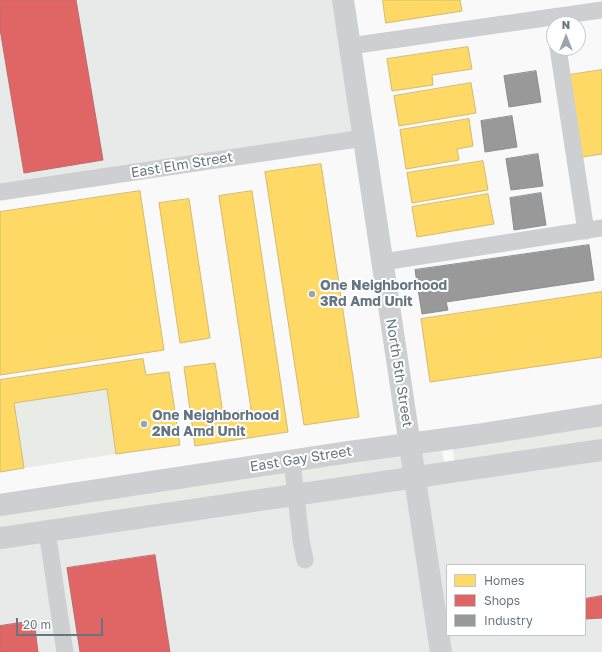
<!DOCTYPE html>
<html>
<head>
<meta charset="utf-8">
<style>
  body { margin:0 }
  #map { position:relative; width:602px; height:652px; overflow:hidden; background:#f9f9f9; font-family:"Golos Text",sans-serif }
  canvas { display:block }
  .legend { position:absolute; left:446px; top:564px; width:140px; height:72px; box-sizing:border-box; background:#fff; border:1px solid #c1c8cd; margin:0; padding:5px 7px; list-style:none; font-size:12px; color:#657683 }
  .legend li { display:flex; align-items:center; gap:8px; height:20px }
  .legend b { width:20px; border:1px solid #c1c8cd }
  .north { position:absolute; left:546px; top:16px; width:40px; height:40px; box-sizing:border-box; background:#fff; border:1px solid #c1c8cd; border-radius:50%; rotate:0deg; font-size:11px; font-weight:700; line-height:16px; text-align:center; color:#657683 }
  .north::after { content:''; display:block; margin:auto; width:14px; height:18px; background:#99a4ac; clip-path:polygon(50% 0,100% 100%,50% 72%,0 100%) }
  .scale { position:absolute; left:16px; top:618px; width:87px; height:18px; box-sizing:border-box; border:2px solid #657683; border-top:0; padding-left:5px; font-size:12px; line-height:14px; white-space:nowrap; color:#657683; -webkit-text-stroke:3px #fff; paint-order:stroke }
</style>
</head>
<body>
<div id="map">
<canvas width="602" height="652"></canvas>
<ul class="legend">
<li><b style="height:11px;background:#ffd966"></b>Homes</li>
<li><b style="height:11px;background:#e06666"></b>Shops</li>
<li><b style="height:11px;background:#999"></b>Industry</li>
</ul>
<div class="north">N</div>
<div class="scale">20 m</div>
</div>
<script>
const c = document.querySelector('canvas').getContext('2d');
c.lineJoin = 'round';
function fill(path, color) { c.fillStyle = color; c.fill(path, 'evenodd'); }
function stroke(path, color, width, dash) { c.strokeStyle = color; c.lineWidth = width; c.lineCap = dash ? 'butt' : 'round'; c.setLineDash(dash || []); c.stroke(path); }
function label(font, color, halo, rows, align = 'center') {
  c.font = font + ' "Golos Text",sans-serif'; c.lineWidth = 4; c.setLineDash([]); c.textBaseline = 'middle'; c.strokeStyle = halo; c.fillStyle = color; for (const [text, x, y, turn = 0] of rows) {
    c.save(); c.translate(x, y); c.rotate((+turn || 0) * Math.PI / 180); c.textAlign = isNaN(turn) ? turn : align; if (halo) c.strokeText(text, 0, 0); c.fillText(text, 0, 0); c.restore();
  }
}
const built = new Path2D(`
  M0,0H343L364,138L0,192Z
  M440,446L447,470L602,450V652H0V538L364,454ZM447,565H585V635H447Z`);
const green = new Path2D(`
  M107,389L116,454L24,468L14,403Z
  M602,415V450L456,469L451,441Z
  M364,454L369,481L0,538V505Z`);
const homes = new Path2D(`
  M383,0H460L462,11L386,23Z
  M468,47L472,69L432,75L433,85L392,91L387,59Z
  M602,70V154L582,157L569,75Z
  M471,83L476,113L399,126L394,96Z
  M469,119L473,146L457,149L459,160L406,169L400,130Z
  M483,161L488,190L412,203L407,173Z
  M321,164L359,417L304,425L265,172Z
  M140,191L164,350L0,375V212Z
  M252,191L288,432L195,446L184,367L215,363L223,413L251,409L219,196Z
  M488,194L494,224L417,237L412,207Z
  M189,199L210,338L180,343L159,203Z
  M602,292V357L430,382L421,319Z
  M143,359L146,375L169,372L180,445L116,454L107,389L14,403L24,468L0,472V380Z`);
const shops = new Path2D(`
  M0,0H76L103,160L24,173L0,29Z
  M155,555L170,652H80L67,568Z
  M602,596V618L585,619V599Z
  M34,621L38,652H0V626Z`);
const industry = new Path2D(`
  M536,71L541,102L509,107L504,76Z
  M512,116L517,147L485,152L481,121Z
  M538,154L543,186L511,190L506,159Z
  M541,193L546,225L514,230L510,198Z
  M589,245L594,280L446,302L448,310L422,314L415,270Z`);
const lane = new Path2D(`
  M350,46L602,10
  M558,48L586,231
  M0,192L364,138
  M383,262L602,228
  M292,461L301,540L305,560
  M47,531L65,652`);
const street = new Path2D(`
  M343,0L441,652
  M0,505L349,452L476,435L602,415
  M0,538L602,450`);
const markers = [
  [312,294,4,"#99a4ac"],
  [144,424,4,"#99a4ac"]
];
const streetNames = [
  ["East Elm Street",182,165,-9],
  ["North 5th Street",399,373,81],
  ["East Gay Street",301,459,-9]
];
const poiNames = [
  ["One Neighborhood",320,286],
  ["3Rd Amd Unit",320,302],
  ["One Neighborhood",152,416],
  ["2Nd Amd Unit",152,432]
];
fill(built, '#e8e9e9');
fill(green, '#e8ebe6');
fill(homes, '#ffd966');
stroke(homes, '#d1bb6f', 1);
fill(shops, '#e06666');
stroke(shops, '#bb6b6f', 1);
fill(industry, '#999');
stroke(industry, '#898e92', 1);
stroke(lane, '#cecfd0', 17);
stroke(street, '#cecfd0', 22);
for (const [x, y, r, color] of markers) { const dot = new Path2D(); dot.arc(x, y, r, 0, 2 * Math.PI); c.fillStyle = color; c.fill(dot); stroke(dot, '#fff', 1.5); }
label('14px', '#657683', '#fff', streetNames);
label('bold 14px', '#657683', '#fff', poiNames, 'left');
</script>
</body>
</html>
